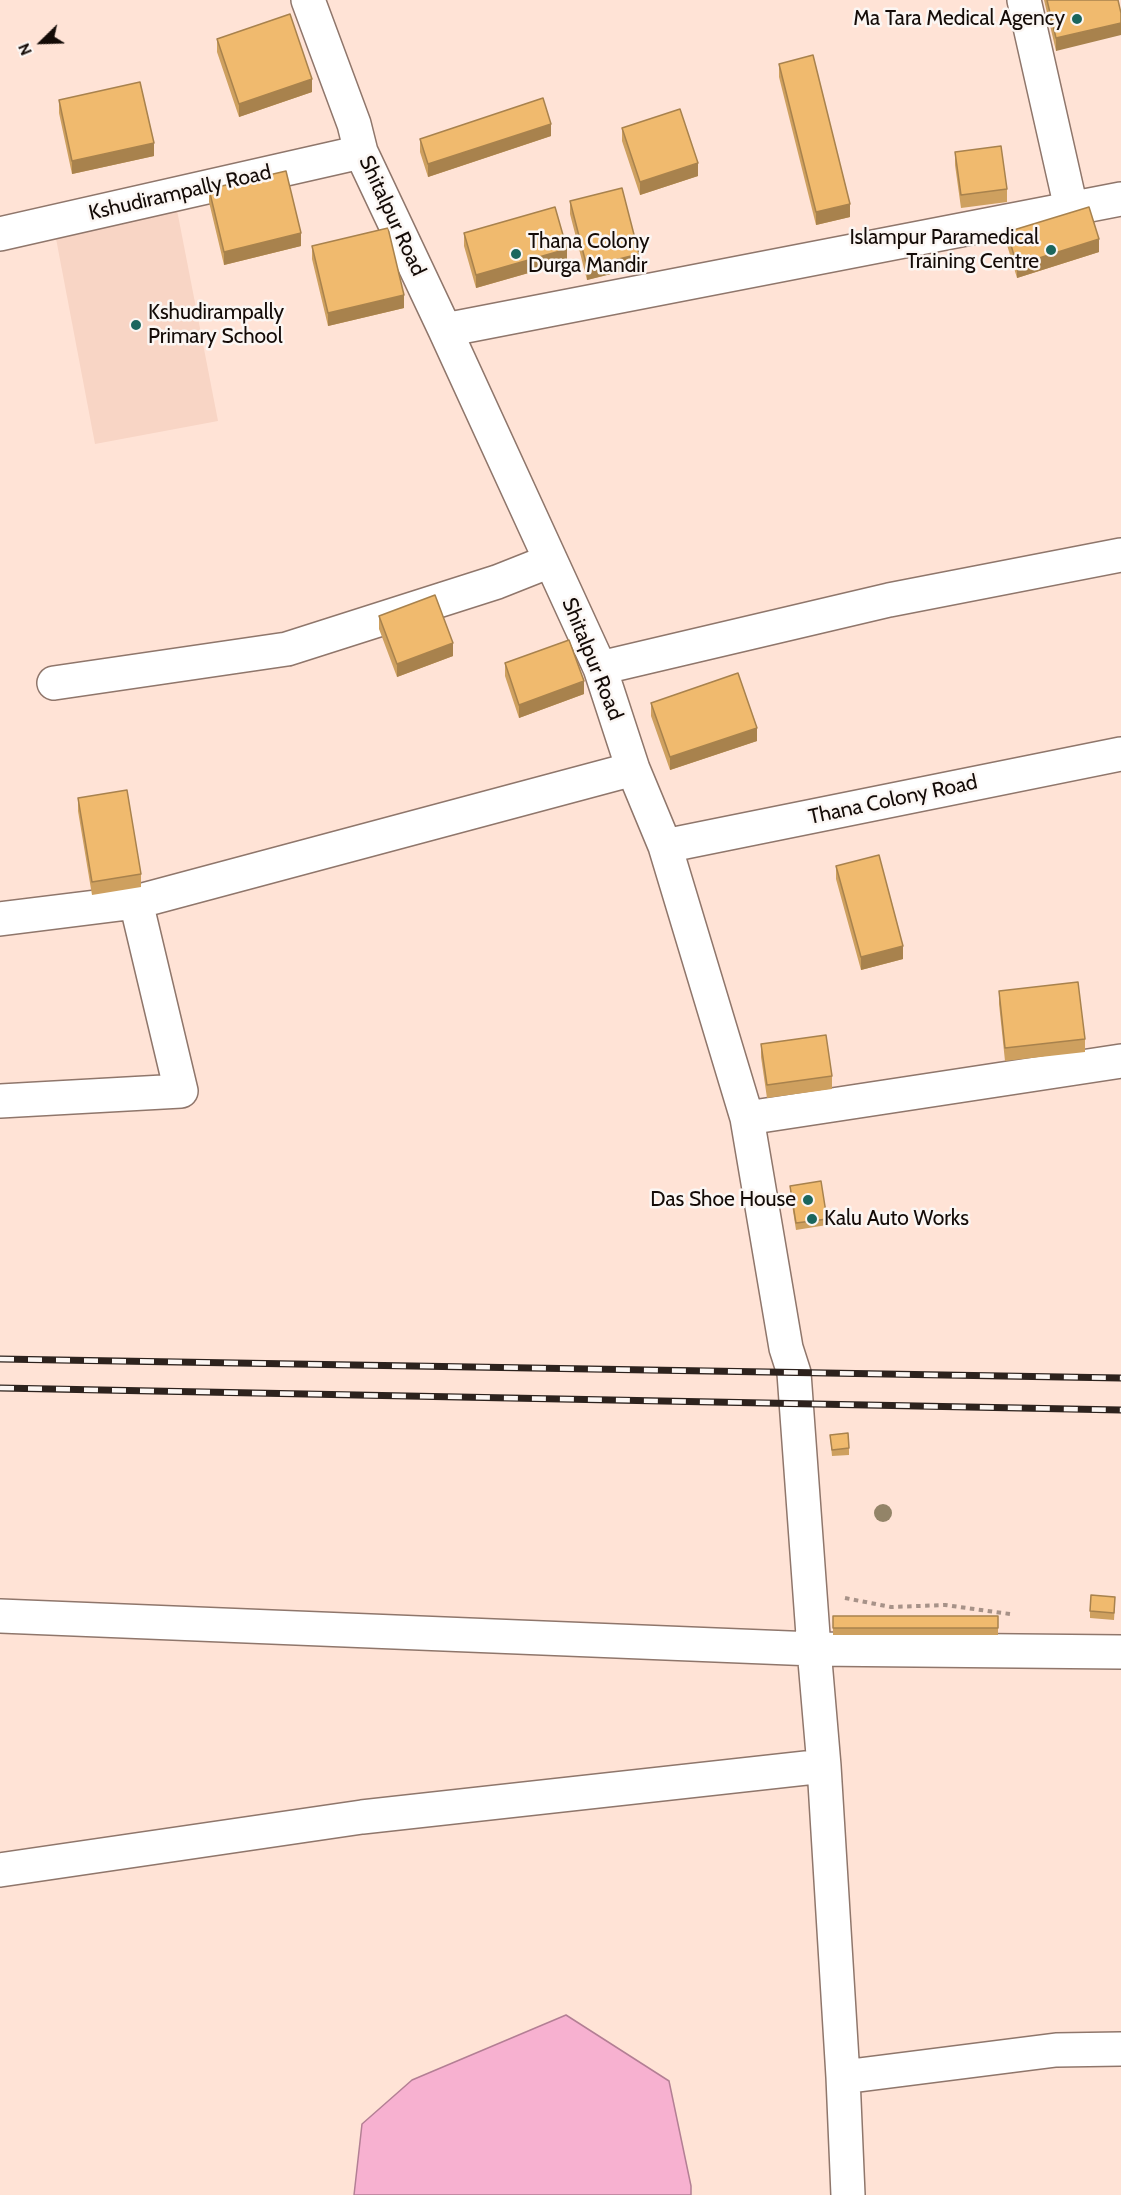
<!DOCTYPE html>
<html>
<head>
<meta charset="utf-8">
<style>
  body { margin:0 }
  #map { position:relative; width:1121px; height:2195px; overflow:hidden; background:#ffe3d6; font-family:Cabin,sans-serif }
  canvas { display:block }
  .north { position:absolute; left:12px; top:12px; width:60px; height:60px; -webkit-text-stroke:4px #fbf6f3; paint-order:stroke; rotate:247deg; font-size:16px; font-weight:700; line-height:24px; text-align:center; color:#140b07 }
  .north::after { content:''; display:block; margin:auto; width:21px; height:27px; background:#140b07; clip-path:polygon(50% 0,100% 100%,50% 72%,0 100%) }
</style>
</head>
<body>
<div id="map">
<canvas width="1121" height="2195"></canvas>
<div class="north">N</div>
</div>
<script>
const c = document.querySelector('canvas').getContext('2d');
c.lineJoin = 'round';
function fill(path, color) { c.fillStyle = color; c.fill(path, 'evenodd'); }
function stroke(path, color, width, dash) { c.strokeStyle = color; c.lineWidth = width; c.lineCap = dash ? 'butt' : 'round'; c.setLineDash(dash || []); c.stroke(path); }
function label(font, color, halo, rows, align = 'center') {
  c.font = font + ' Cabin,sans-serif'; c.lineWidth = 5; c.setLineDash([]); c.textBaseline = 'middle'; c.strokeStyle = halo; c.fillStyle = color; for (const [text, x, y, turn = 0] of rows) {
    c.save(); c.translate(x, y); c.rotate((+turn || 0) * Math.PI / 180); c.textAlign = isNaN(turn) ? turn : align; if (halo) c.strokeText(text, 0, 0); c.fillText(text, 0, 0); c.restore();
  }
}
const built = new Path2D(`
  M176,205L218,421L95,444L54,228Z`);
const water = new Path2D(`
  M566,2015L669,2081L691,2186V2195H354L362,2124L412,2080Z`);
const path = new Path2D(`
  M845,1598L891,1607L945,1605L1010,1614`);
const minor = new Path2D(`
  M308,0L354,124L361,152L445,330L600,668L633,769L665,846L747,1118L786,1348L794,1373L814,1649L824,1766L843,2077L848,2195
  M1024,0L1071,208
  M0,234L361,152
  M445,330L1121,199
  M600,668L889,600L1121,555
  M54,683L287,649L497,582L550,561
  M665,846L1121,754
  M0,919L136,902
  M0,1101L181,1091L136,902L633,769
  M747,1118L1121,1061
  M0,1616L814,1649L1121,1652
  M0,1870L362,1817L824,1766
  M843,2077L1056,2050L1121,2049`);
const rail = new Path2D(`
  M0,1359L1121,1378
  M0,1388L1121,1410`);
const trees = [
  [883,1513]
];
const wall = new Path2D(`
  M1044,0H1118L1056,51Z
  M217,39L312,92L239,117L217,52Z
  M779,64L850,217L816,225L779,77Z
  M59,100L154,156L72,174L59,113Z
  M622,128L698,176L640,195L622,141Z
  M551,136L428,177L420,152V139Z
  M955,152L1007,189V202L961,208L955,165Z
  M209,189L301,246L224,265L209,202Z
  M570,201L639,267L587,280L570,214Z
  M1007,232L1099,252L1017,278L1007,245Z
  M464,233L567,262L476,288L464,246Z
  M312,246L404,308L328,326L312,259Z
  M379,616L453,656L397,677L379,629Z
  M505,663L584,694L519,718L505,676Z
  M651,703L757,741L670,770L651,716Z
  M78,798L141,874V887L92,895L78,811Z
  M836,866L903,959L861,970L836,879Z
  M999,991L1085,1039V1052L1005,1061L999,1004Z
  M761,1044L832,1076V1089L767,1098L761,1057Z
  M790,1186L827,1219V1225L796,1230L790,1192Z
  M830,1435L849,1448V1455L832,1456Z
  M1115,1603L1114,1620L1090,1618V1611Z
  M833,1616H998V1635H833Z`);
const shadedWall = new Path2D(`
  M1121,23V35L1056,51V38Z
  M312,79V92L239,117V104Z
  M551,124V136L428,177V164Z
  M154,143V156L72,174V161Z
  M698,163V176L640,195V182Z
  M850,204V217L816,225V212Z
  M301,233V246L224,265V252Z
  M1099,239V252L1017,278V265Z
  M567,249V262L476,288V275Z
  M639,254V267L587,280V267Z
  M404,295V308L328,326V313Z
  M453,643V656L397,677V664Z
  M584,681V694L519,718V705Z
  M757,728V741L670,770V757Z
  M903,946V959L861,970V957Z`);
const building = new Path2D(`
  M1047,0H1118L1121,13V23L1056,38Z
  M290,14L312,79L239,104L217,39Z
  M813,55L850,204L816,212L779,64Z
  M140,82L154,143L72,161L59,100Z
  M543,98L551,124L428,164L420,139Z
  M680,109L698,163L640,182L622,128Z
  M1001,146L1007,189L961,195L955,152Z
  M286,171L301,233L224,252L209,189Z
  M622,188L639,254L587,267L570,201Z
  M555,207L567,249L476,275L464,233Z
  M1089,207L1099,239L1017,265L1007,232Z
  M388,228L404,295L328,313L312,246Z
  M435,595L453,643L397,664L379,616Z
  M569,640L584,681L519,705L505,663Z
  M738,673L757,728L670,757L651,703Z
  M127,790L141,874L92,882L78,798Z
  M879,855L903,946L861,957L836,866Z
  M1078,982L1085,1039L1005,1048L999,991Z
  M826,1035L832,1076L767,1085L761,1044Z
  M821,1181L827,1219L796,1223L790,1186Z
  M848,1433L849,1448L832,1450L830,1435Z
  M1091,1595L1115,1597L1114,1613L1090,1611Z
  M833,1616H998V1628H833Z`);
const markers = [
  [1077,19,6,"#1b665d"],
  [1051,250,6,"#1b665d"],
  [516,254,6,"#1b665d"],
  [136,325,6,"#1b665d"],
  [808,1200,6,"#1b665d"],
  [812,1219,6,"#1b665d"]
];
const poiNames = [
  ["Ma Tara Medical Agency",1065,19],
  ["Islampur Paramedical",1039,238],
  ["Training Centre",1039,262],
  ["Thana Colony",528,242,"left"],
  ["Durga Mandir",528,266,"left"],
  ["Kshudirampally",148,313,"left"],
  ["Primary School",148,337,"left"],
  ["Das Shoe House",796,1200],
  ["Kalu Auto Works",824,1219,"left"]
];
const streetNames = [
  ["Kshudirampally Road",180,193,-13],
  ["Shitalpur Road",392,216,65],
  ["Shitalpur Road",592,659,68],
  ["Thana Colony Road",893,800,-12]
];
fill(built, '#f8d5c5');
fill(water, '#f7b1d0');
stroke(water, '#b37f94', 1.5);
stroke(minor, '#8f766b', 36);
stroke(path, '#a79288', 4, [4.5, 4.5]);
stroke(minor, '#fff', 33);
stroke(rail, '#2d221d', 7);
stroke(rail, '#fbf6f3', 4.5, [14]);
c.fillStyle = '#938468';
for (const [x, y] of trees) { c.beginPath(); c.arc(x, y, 9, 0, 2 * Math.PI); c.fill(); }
fill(wall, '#cea05f');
fill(shadedWall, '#a8824d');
fill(building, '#f0ba6e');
stroke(building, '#a8824d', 1.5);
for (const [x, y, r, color] of markers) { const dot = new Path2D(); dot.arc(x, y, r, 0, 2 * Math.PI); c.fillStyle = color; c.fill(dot); stroke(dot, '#fbf6f3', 2); }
label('21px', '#140b07', '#fbf6f3', poiNames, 'right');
label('21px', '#140b07', '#fbf6f3', streetNames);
</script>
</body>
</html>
